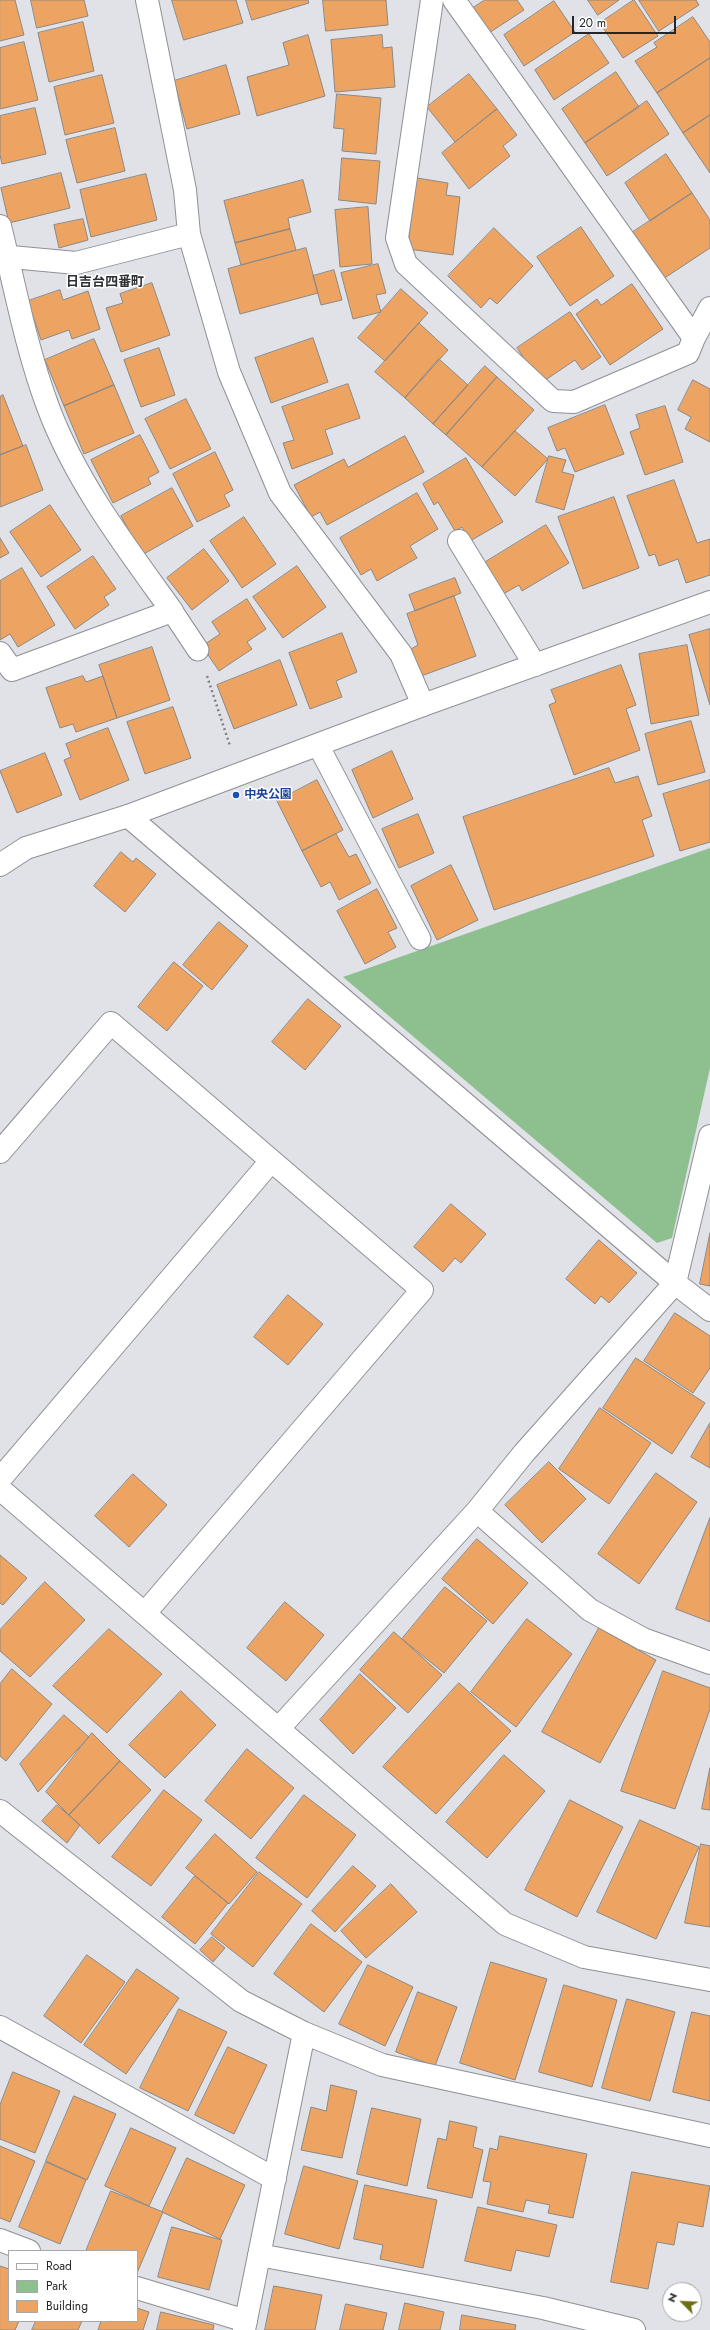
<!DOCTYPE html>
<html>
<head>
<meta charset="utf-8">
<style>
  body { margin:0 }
  #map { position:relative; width:710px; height:2330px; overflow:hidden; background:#e0e2e8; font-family:Jost,sans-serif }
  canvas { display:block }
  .legend { position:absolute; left:8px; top:2250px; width:130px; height:72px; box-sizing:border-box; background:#fff; border:1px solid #a7a8a9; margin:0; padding:5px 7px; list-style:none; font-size:12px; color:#242527 }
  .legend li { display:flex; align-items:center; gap:8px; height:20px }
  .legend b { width:20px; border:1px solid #a7a8a9 }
  .north { position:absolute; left:662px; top:2282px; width:40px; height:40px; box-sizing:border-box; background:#fff; border:1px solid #a7a8a9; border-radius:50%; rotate:294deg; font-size:11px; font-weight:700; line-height:16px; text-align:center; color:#242527 }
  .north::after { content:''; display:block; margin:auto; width:14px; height:18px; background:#6a6f14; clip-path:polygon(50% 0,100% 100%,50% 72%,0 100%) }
  .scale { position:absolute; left:572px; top:16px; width:104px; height:18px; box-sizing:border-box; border:2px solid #242527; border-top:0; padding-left:5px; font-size:12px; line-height:14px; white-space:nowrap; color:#242527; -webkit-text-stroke:3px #fff; paint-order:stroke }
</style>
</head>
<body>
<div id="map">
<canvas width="710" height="2330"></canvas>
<ul class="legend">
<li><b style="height:5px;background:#fff"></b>Road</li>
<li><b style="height:11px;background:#8ec08f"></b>Park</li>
<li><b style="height:11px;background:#eda462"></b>Building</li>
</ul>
<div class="north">N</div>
<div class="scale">20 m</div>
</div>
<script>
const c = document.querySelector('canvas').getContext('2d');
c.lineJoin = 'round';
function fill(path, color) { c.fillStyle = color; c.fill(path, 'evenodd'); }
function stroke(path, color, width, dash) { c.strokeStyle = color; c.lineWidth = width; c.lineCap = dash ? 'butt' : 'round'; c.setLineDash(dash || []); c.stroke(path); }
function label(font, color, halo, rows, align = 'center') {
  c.font = font + ' Jost,"Noto Sans JP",sans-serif'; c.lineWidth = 3; c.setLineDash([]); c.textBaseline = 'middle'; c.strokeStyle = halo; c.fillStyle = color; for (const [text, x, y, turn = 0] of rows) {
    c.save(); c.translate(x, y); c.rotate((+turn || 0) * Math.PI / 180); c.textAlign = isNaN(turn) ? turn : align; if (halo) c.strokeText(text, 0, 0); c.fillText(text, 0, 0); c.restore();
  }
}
const green = new Path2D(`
  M710,848V1068L672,1238L657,1243L343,977Z`);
const building = new Path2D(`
  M0,0H15L24,35L0,41Z
  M31,0H84L88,16L37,28Z
  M172,0H236L243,23L184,40Z
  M246,0H308L309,3L252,20Z
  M323,0H386L388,25L326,31Z
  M485,0H517L524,10L489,33L473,8Z
  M588,0H619L598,15Z
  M634,0L658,36L623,58L600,23Z
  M639,0H696L699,5L659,31Z
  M554,1L575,32L524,66L504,35Z
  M693,17L710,42V58L657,93L635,61L657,47L654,43Z
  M83,22L94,71L49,82L38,33Z
  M589,34L609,63L554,100L535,70Z
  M308,35L325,96L257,116L247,77L289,65L283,43Z
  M382,35L383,48L392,47L395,87L335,92L331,40Z
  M24,42L38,100L0,109V48Z
  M710,58V115L683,133L657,93Z
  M226,65L240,114L187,129L174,81Z
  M616,72L639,107L585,143L562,109Z
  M469,74L497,109L455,142L427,107Z
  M102,75L114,123L65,135L54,87Z
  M337,94L381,98L376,154L342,151L344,129L334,128Z
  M647,101L669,134L607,176L585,143Z
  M35,108L46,154L2,164L0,155V116Z
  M497,109L517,135L503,146L510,156L469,189L442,153Z
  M710,115V173L683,133Z
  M115,128L125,171L77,183L66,140Z
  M666,154L692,193L650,221L625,183Z
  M342,158L380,161L376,204L339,200Z
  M61,173L70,208L9,223L1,188Z
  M146,174L157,220L91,237L80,190Z
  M417,178L448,183L446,195L460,197L453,255L408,249Z
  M303,180L311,212L288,218L290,229L235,243L224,201Z
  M692,193L710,220V248L663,279L633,232Z
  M368,207L372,264L340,267L335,210Z
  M83,219L88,240L59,248L54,225Z
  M581,227L614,276L570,306L537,257Z
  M494,228L533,266L497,304L490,298L481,308L448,276Z
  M290,229L296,250L241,265L235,243Z
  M306,248L318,293L240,314L228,269Z
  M378,264L386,293L376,295L381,312L353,319L341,273Z
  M334,270L342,300L321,305L313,276Z
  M152,283L170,335L121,352L106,308L123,303L120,294Z
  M632,284L663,329L610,365L576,314L597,299L601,305Z
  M401,289L428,313L385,361L358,338Z
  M60,290L63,300L88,291L100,329L72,339L69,330L41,340L28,301Z
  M570,312L601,357L582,370L575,360L541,383L517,348Z
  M419,323L448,350L405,398L375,372Z
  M313,338L328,382L271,403L255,358Z
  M94,339L114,385L64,406L45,360Z
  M159,348L175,395L141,407L124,360Z
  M439,359L468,385L433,424L405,398Z
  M485,366L497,377L446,435L433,424Z
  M497,377L534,410L482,467L446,435Z
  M693,380L710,389V442L685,429L691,417L678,410Z
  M348,384L360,418L325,430L333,454L292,469L283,443L294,440L282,407Z
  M114,385L134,433L84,454L64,406Z
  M3,395L23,446L0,455V397Z
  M186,399L211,449L170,469L145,419Z
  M605,405L624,454L575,472L565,448L557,451L548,428Z
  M665,406L683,462L645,475L630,432L640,428L636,415Z
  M515,431L548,459L515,496L482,467Z
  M140,435L159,472L148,478L151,484L113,503L91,460Z
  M405,436L424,472L327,525L320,512L311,517L294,485L344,459L348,467Z
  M26,445L43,490L0,507V455Z
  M215,452L233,490L224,495L230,506L197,522L173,474Z
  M549,456L566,460L562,472L574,475L564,510L536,502Z
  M466,458L503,522L470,541L462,527L455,531L438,502L434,505L423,484Z
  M674,480L697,543L710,539V575L686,583L678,559L659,566L655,554L649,556L627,496Z
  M172,488L193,526L142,555L121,516Z
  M417,493L438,529L410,546L417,558L377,581L371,569L361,575L340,538Z
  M614,497L639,568L583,589L558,517Z
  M50,505L81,550L41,577L10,532Z
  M244,517L276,564L242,588L210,541Z
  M546,525L569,563L522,591L519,585L498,597L479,566Z
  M0,538L9,553L0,558Z
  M204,549L229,581L192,610L167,578Z
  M93,556L116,589L104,597L109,605L75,629L47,587Z
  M297,566L326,607L283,638L253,597Z
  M22,568L55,625L18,647L10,634L0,640V581Z
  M455,578L461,593L415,611L409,595Z
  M454,596L476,656L421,676L411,649L418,645L407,614Z
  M247,599L266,629L247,642L252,649L219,671L202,646L220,634L212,622Z
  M710,629V705L689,635Z
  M342,633L357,672L336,681L342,697L310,709L289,653Z
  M687,645L699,715L651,724L639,654Z
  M152,647L170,700L117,718L99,665Z
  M280,660L297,705L234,729L217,685Z
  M621,665L636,705L626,709L640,750L574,775L549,705L556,702L551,690Z
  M83,676L86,682L103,676L117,718L76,732L73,724L60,728L46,688Z
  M173,707L191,758L145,774L127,722Z
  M691,721L705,772L658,785L645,734Z
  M108,728L129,780L80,800L64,760L71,757L66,744Z
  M392,751L413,799L373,818L352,770Z
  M45,753L62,795L17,813L0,771Z
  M609,768L615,783L638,776L652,816L642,820L654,856L494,910L463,817Z
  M317,780L343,830L302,851L277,801Z
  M710,780V842L680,851L663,794Z
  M418,814L434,853L399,868L382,829Z
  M336,834L349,857L356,854L371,883L339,900L330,882L321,887L302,851Z
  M121,852L133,862L136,858L156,874L125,912L94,886Z
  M451,865L478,920L437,940L411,886Z
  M377,889L397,928L388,932L396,947L365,964L337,911Z
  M219,922L248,946L212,990L183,965Z
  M174,962L203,986L167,1031L138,1007Z
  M308,999L341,1026L305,1070L272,1042Z
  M451,1204L486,1234L461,1263L455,1258L443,1272L414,1247Z
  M710,1233V1286L700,1284Z
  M599,1240L637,1273L609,1303L601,1296L595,1304L566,1279Z
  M288,1295L323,1324L288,1365L254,1337Z
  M675,1313L710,1336V1368L693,1393L644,1361Z
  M636,1358L705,1403L672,1454L603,1408Z
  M600,1408L651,1443L609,1504L559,1469Z
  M710,1423V1468L691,1457Z
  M549,1462L586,1499L542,1543L505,1505Z
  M656,1473L697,1502L639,1584L598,1554Z
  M133,1474L167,1505L129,1547L95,1516Z
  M710,1518V1622L676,1609Z
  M477,1539L528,1583L493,1624L442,1579Z
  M0,1555L27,1578L3,1605L0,1603Z
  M45,1582L85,1620L30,1677L0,1651V1630Z
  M445,1587L487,1621L444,1673L402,1639Z
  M285,1602L324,1635L286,1681L247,1648Z
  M527,1619L572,1654L516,1727L471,1692Z
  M599,1628L656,1660L600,1763L542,1732Z
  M109,1629L162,1674L107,1733L53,1686Z
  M394,1632L442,1675L408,1713L360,1670Z
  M12,1669L52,1704L6,1761L0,1756V1684Z
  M663,1671L710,1688V1709L675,1809L621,1791Z
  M360,1674L396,1708L353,1754L320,1720Z
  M459,1683L511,1731L436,1814L383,1767Z
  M181,1691L216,1725L165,1778L129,1745Z
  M64,1715L89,1737L38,1792L20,1764Z
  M92,1733L120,1761L69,1815L46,1792Z
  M247,1749L294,1788L251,1839L205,1801Z
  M504,1755L545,1791L487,1858L446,1822Z
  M120,1761L151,1790L99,1844L69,1815Z
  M710,1768V1810L702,1809Z
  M164,1790L202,1820L151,1886L112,1857Z
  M304,1795L356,1835L307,1898L256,1858Z
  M570,1800L623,1827L577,1917L525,1890Z
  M57,1805L80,1825L67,1843L42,1821Z
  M640,1820L699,1847L656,1939L597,1912Z
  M215,1834L257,1872L229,1904L186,1868Z
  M701,1844L710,1846V1927L685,1923Z
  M353,1866L376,1886L335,1932L312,1911Z
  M259,1872L302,1904L253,1967L211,1934Z
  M195,1876L228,1903L195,1944L162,1917Z
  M391,1884L417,1912L366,1958L341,1931Z
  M311,1924L362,1962L324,2012L274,1974Z
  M212,1937L225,1948L213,1962L200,1950Z
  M87,1955L125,1982L81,2043L44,2016Z
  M491,1962L547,1979L515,2080L460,2063Z
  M368,1965L413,1987L385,2046L339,2024Z
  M137,1969L179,1998L126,2074L84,2045Z
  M564,1985L617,2000L592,2087L539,2072Z
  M418,1992L457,2007L435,2066L396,2052Z
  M627,1999L675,2012L650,2101L602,2088Z
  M179,2009L227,2032L188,2111L140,2088Z
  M692,2012L710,2016V2101L673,2092Z
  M228,2047L267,2065L234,2134L195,2115Z
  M13,2072L60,2091L35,2153L0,2139V2105Z
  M331,2085L357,2091L342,2158L301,2150L311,2107L326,2111Z
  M74,2096L116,2114L87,2180L46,2161Z
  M372,2108L421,2119L407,2186L357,2174Z
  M450,2121L477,2127L473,2147L483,2150L472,2198L427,2188L438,2138L446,2140Z
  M131,2128L176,2148L149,2206L105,2186Z
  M500,2136L587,2154L573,2218L548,2213L550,2205L526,2200L523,2212L487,2204L491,2182L483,2181L490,2148L497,2150Z
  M0,2146L35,2161L10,2222L0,2218Z
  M187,2158L245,2185L220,2239L162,2212Z
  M46,2162L86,2180L60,2244L19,2227Z
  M304,2166L358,2181L339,2249L285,2234Z
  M632,2172L710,2186L703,2227L678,2222L674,2245L657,2242L648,2289L611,2282Z
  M365,2185L437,2200L423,2268L380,2259L383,2245L354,2239Z
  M111,2191L163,2212L137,2273V2251H86Z
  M478,2207L557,2225L549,2257L516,2250L511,2271L465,2261Z
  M172,2227L222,2240L209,2290L158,2277Z
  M0,2266L9,2269V2321H19L15,2330H0Z
  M274,2286L322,2295L315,2330H265Z
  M405,2303L444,2312L440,2330H399Z
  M346,2304L387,2313L383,2330H340Z
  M137,2308L149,2312L143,2330H98L101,2321H137Z
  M161,2312L214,2325L213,2330H157Z
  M462,2315L516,2325L515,2330H460Z
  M36,2321H82L78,2330H32Z`);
const path = new Path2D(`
  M207,676L230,746`);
const service = new Path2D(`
  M172,611L198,650
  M318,745L420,939`);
const minor = new Path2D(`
  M147,0L185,190L189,234L229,372L280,493L401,654L423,705
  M432,0L397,238L406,264L553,401L574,402L688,353L694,338
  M454,0L694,338L710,308
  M0,226C15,287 26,348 48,407C76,482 126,547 172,611L12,670L0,653
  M0,256L76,263L189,234
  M459,541L535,665
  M128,816L675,1283L710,1310
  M0,1152L111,1023L422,1290L145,1613
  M0,1479L271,1161
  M477,1511L590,1610L643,1639L710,1663
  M279,1728L477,1511L524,1453L675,1283L710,1136
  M0,1811L241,2001L304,2033L382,2065L710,2136
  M0,2027L275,2179
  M0,2240L29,2251
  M259,2255L543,2308L634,2330
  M137,2288L246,2321
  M244,2330L304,2033`);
const tertiary = new Path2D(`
  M0,865L26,848L128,816L423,705L710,602
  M0,1489L505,1924L584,1957L710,1980`);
const markers = [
  [236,795,4,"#1a4fb4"]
];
const transitNames = [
  ["中央公園",244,795]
];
const neighbourhoodNames = [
  ["日吉台四番町",105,283]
];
fill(green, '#8ec08f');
fill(building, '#eda462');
stroke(building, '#8c8783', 1);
stroke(service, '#8e9095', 23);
stroke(minor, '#8e9095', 24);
stroke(tertiary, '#8e9095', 24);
stroke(path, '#818286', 2.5, [2, 3]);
stroke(service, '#fff', 21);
stroke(minor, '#fff', 22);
stroke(tertiary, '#fff', 22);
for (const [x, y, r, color] of markers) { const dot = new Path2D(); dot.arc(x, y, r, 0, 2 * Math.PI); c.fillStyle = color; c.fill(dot); stroke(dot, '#fff', 1.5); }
label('bold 12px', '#164399', '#fff', transitNames, 'left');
label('bold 13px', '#2d2f33', '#fff', neighbourhoodNames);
</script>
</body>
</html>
